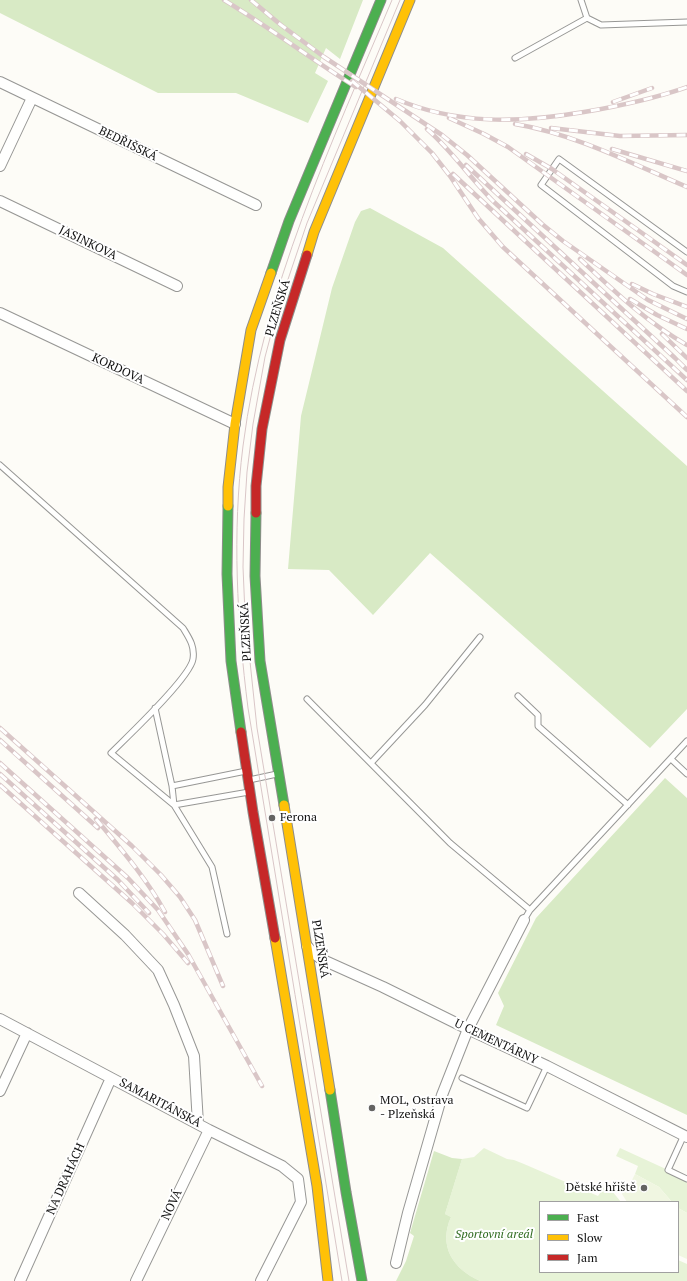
<!DOCTYPE html>
<html>
<head>
<meta charset="utf-8">
<style>
  body { margin:0 }
  #map { position:relative; width:687px; height:1281px; overflow:hidden; background:#fdfcf7; font-family:"PT Serif",serif }
  canvas { display:block }
  .legend { position:absolute; left:539px; top:1201px; width:140px; height:72px; box-sizing:border-box; background:#fff; border:1px solid #a0a0a0; margin:0; padding:5px 7px; list-style:none; font-size:12px; color:#111 }
  .legend li { display:flex; align-items:center; gap:8px; height:20px }
  .legend b { width:20px; border:1px solid #a0a0a0 }
</style>
</head>
<body>
<div id="map">
<canvas width="687" height="1281"></canvas>
<ul class="legend">
<li><b style="height:5px;background:#4caf50"></b>Fast</li>
<li><b style="height:5px;background:#ffc107"></b>Slow</li>
<li><b style="height:5px;background:#c62828"></b>Jam</li>
</ul>
</div>
<script>
const c = document.querySelector('canvas').getContext('2d');
c.lineJoin = 'round';
function fill(path, color) { c.fillStyle = color; c.fill(path, 'evenodd'); }
function stroke(path, color, width, dash) { c.strokeStyle = color; c.lineWidth = width; c.lineCap = dash ? 'butt' : 'round'; c.setLineDash(dash || []); c.stroke(path); }
function label(font, color, halo, rows, align = 'center') {
  c.font = font + ' "PT Serif",serif'; c.lineWidth = 4; c.setLineDash([]); c.textBaseline = 'middle'; c.strokeStyle = halo; c.fillStyle = color; for (const [text, x, y, turn = 0] of rows) {
    c.save(); c.translate(x, y); c.rotate((+turn || 0) * Math.PI / 180); c.textAlign = isNaN(turn) ? turn : align; if (halo) c.strokeText(text, 0, 0); c.fillText(text, 0, 0); c.restore();
  }
}
const green = new Path2D(`
  M484,1148L507,1159L514,1160L524,1164L598,1196L604,1187L612,1191L621,1202H540V1272H678V1260L687,1264V1281H480C453,1269 438,1246 451,1217L445,1214L462,1159L474,1157Z
  M620,1148L668,1170L687,1181V1213L678,1208V1202H672L659,1187L635,1174L638,1166L616,1156Z`);
const forest = new Path2D(`
  M0,0H363L340,59L326,48L315,73L328,81L308,123L236,93H158L0,13Z
  M370,208L443,248L687,466V709L650,748L430,553L373,615L329,570L288,569L301,416L332,288L355,222L361,211Z
  M665,778L687,798V1115L496,1025L504,1006L498,993L536,918Z
  M434,1151L452,1158L462,1159L445,1214L451,1217C438,1246 453,1269 480,1281H396L406,1261L414,1236L410,1233Z`);
const pitch = new Path2D(`
  M635,1174L659,1187L672,1202H627L622,1194L624,1189L627,1190Z
  M678,1208L687,1213V1259L678,1255Z`);
const lane = new Path2D(`
  M581,0L587,18L601,25L687,22
  M515,58L587,18
  M687,252L559,159L541,185L673,286L687,292
  M0,465L183,628C189,638 195,646 193,659C190,678 127,737 111,753L174,805L212,867L227,934
  M518,696L538,715V726L628,805
  M307,699L450,843L530,910L524,920
  M155,708L172,786L246,771
  M671,759L687,774
  M371,763L425,705L480,637
  M249,780L277,774
  M172,786L174,805L249,792
  M530,910L687,741
  M462,1078L527,1108L547,1066
  M684,1135L668,1170L687,1179`);
const street = new Path2D(`
  M0,82L256,205
  M0,166L32,98
  M0,201L177,286
  M0,313L235,424
  M79,893L125,935L158,970L174,1005L194,1056L198,1124
  M307,946L313,953L323,960L383,987L468,1029L547,1066L687,1137
  M0,1019L209,1130L282,1166L298,1179L301,1202L261,1281
  M0,1091L27,1033
  M396,1263L408,1213L442,1095L468,1029L524,920
  M20,1281L111,1078
  M136,1281L209,1130`);
const fast = new Path2D(`
  M271,273L289,221L381,0
  M228,506L227,574L231,661L241,732
  M256,513L255,576L260,661L284,805
  M330,1090L346,1192L362,1281`);
const slow = new Path2D(`
  M307,255L314,232L410,0
  M228,506V487L235,424L251,330L271,273
  M284,805L330,1090
  M275,938L317,1186L328,1281`);
const jam = new Path2D(`
  M256,513V486L262,429L280,340L307,255
  M241,732L253,812L275,938`);
const tram = new Path2D(`
  M342,1281L248,708C237,621 232,533 243,446C263,289 331,145 392,0
  M349,1281L257,728L245,614L243,567L244,519L247,472L253,424L265,357L277,312L307,223L400,0`);
const rail = new Path2D(`
  M224,0C269,27 311,59 356,87
  M251,0L281,25L324,57L442,135L467,155L542,224L563,241L648,300L687,319
  M352,81L400,121L432,153L450,176L478,218L503,247L687,417
  M396,99C457,125 519,123 584,112C619,106 653,99 687,87
  M613,102L652,88
  M449,118L484,134L508,147L687,275
  M515,124C575,134 631,163 687,187
  M551,128L620,136L687,135
  M427,129C452,151 471,179 494,202L687,380
  M612,149L687,171
  M526,154L552,169L687,265
  M466,165L675,358L687,370
  M453,174L687,391
  M580,259C614,291 646,322 687,345
  M632,284L653,294L687,307
  M630,299L657,315L687,329
  M662,334L687,358
  M0,728L132,846L161,875L180,897L195,920L223,986
  M0,740L98,828
  M0,763L128,878L158,910L188,954L262,1086
  M0,774L118,880L149,913
  M0,785L132,903L163,934L188,963
  M96,819C121,849 146,878 165,912`);
const markers = [
  [272,818,4,"#646362"],
  [372,1108,4,"#646362"],
  [644,1188,4,"#646362"]
];
const streetNames = [
  ["BEDŘIŠSKÁ",128,144,26],
  ["JASINKOVA",88,243,26],
  ["PLZEŇSKÁ",278,308,-73],
  ["KORDOVA",118,369,25],
  ["PLZEŇSKÁ",246,632,-93],
  ["PLZEŇSKÁ",320,949,81],
  ["U CEMENTÁRNY",496,1042,25],
  ["SAMARITÁNSKÁ",160,1103,28],
  ["NA DRAHÁCH",66,1179,-66],
  ["NOVÁ",172,1205,-65]
];
const poiNames = [
  ["Ferona",280,818],
  ["MOL, Ostrava",380,1101],
  ["- Plzeňská",380,1115],
  ["Dětské hřiště",636,1188,"right"]
];
const parkNames = [
  ["Sportovní areál",494,1235]
];
fill(green, '#e7f3d7');
fill(forest, '#d8eac5');
fill(pitch, '#f0f6e1');
stroke(lane, '#979795', 7);
stroke(street, '#979795', 12);
stroke(fast, '#8e8d8b', 11);
stroke(slow, '#8e8d8b', 11);
stroke(jam, '#8e8d8b', 11);
stroke(lane, '#fffffe', 5);
stroke(street, '#fffffe', 10);
stroke(fast, '#4caf50', 9);
stroke(slow, '#ffc107', 9);
stroke(jam, '#c62828', 9);
stroke(tram, '#d9c6c7', 1);
stroke(rail, '#d9c6c7', 4.5);
stroke(rail, '#fff', 3, [9]);
for (const [x, y, r, color] of markers) { const dot = new Path2D(); dot.arc(x, y, r, 0, 2 * Math.PI); c.fillStyle = color; c.fill(dot); stroke(dot, '#fff', 1.5); }
label('12px', '#111', '#fff', streetNames);
label('12px', '#111', '#fff', poiNames, 'left');
label('italic 12px', '#2f6b1f', '#fff', parkNames);
</script>
</body>
</html>
